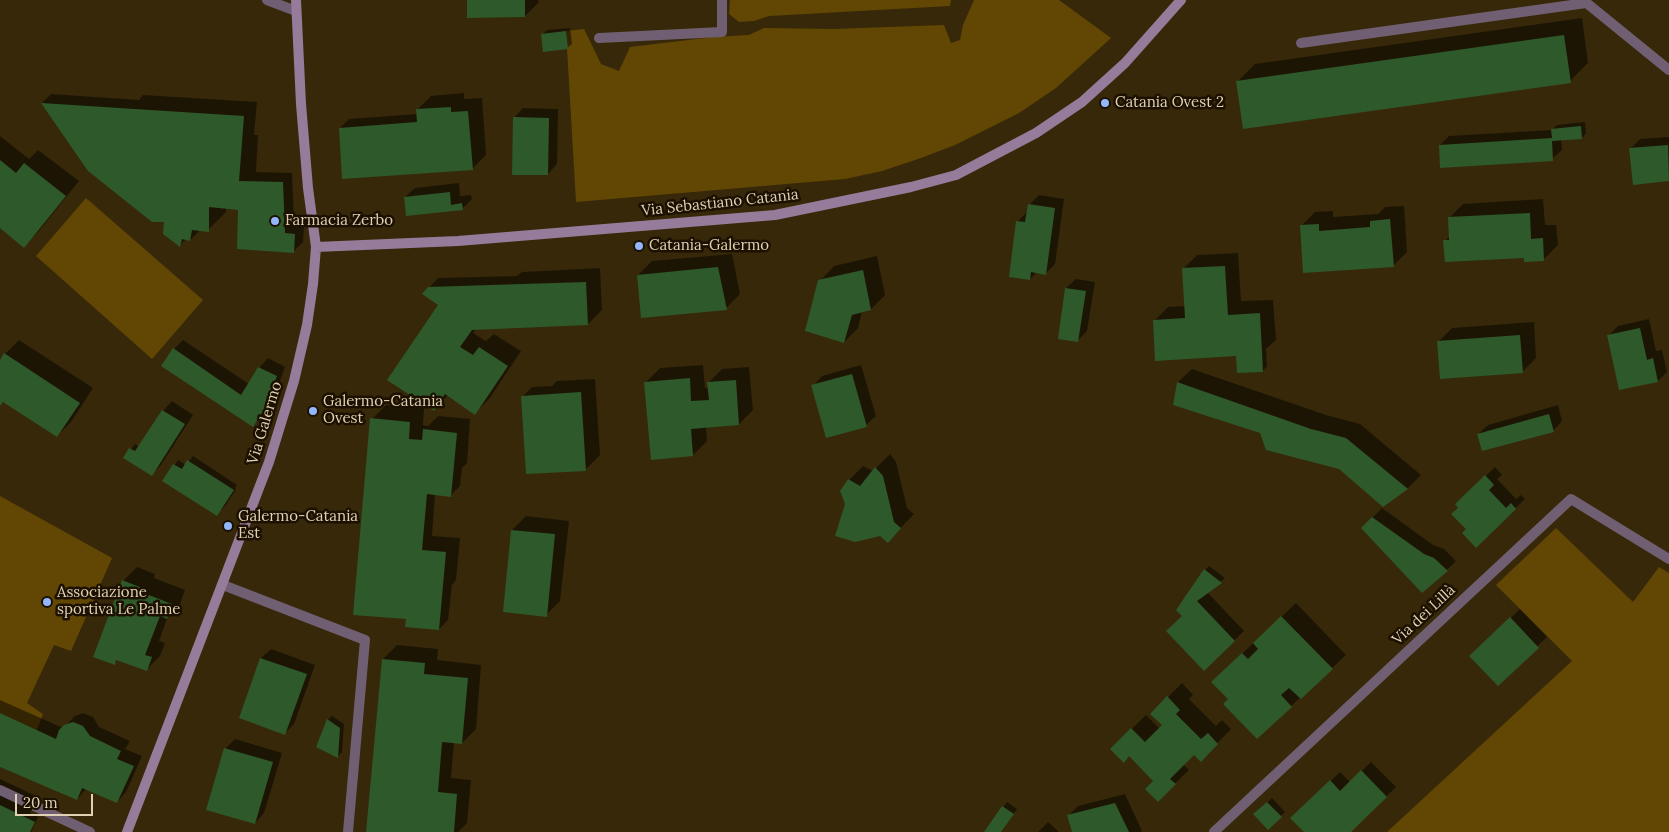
<!DOCTYPE html>
<html>
<head>
<meta charset="utf-8">
<style>
  body { margin:0 }
  #map { position:relative; width:1669px; height:832px; overflow:hidden; background:#372809; font-family:Lora,serif }
  canvas { display:block }
  .scale { position:absolute; left:15px; top:794px; width:78px; height:22px; box-sizing:border-box; border:2px solid #e0d1b4; border-top:0; padding-left:6px; font-size:15px; line-height:18px; white-space:nowrap; color:#e0d1b4; -webkit-text-stroke:4px #1c1100; paint-order:stroke }
</style>
</head>
<body>
<div id="map">
<canvas width="1669" height="832"></canvas>
<div class="scale">20 m</div>
</div>
<script>
const c = document.querySelector('canvas').getContext('2d');
c.lineJoin = 'round';
function fill(path, color) { c.fillStyle = color; c.fill(path, 'evenodd'); }
function stroke(path, color, width, dash) { c.strokeStyle = color; c.lineWidth = width; c.lineCap = dash ? 'butt' : 'round'; c.setLineDash(dash || []); c.stroke(path); }
function label(font, color, halo, rows, align = 'center') {
  c.font = font + ' Lora,serif'; c.lineWidth = 5; c.setLineDash([]); c.textBaseline = 'middle'; c.strokeStyle = halo; c.fillStyle = color; for (const [text, x, y, turn = 0] of rows) {
    c.save(); c.translate(x, y); c.rotate((+turn || 0) * Math.PI / 180); c.textAlign = isNaN(turn) ? turn : align; if (halo) c.strokeText(text, 0, 0); c.fillText(text, 0, 0); c.restore();
  }
}
const green = new Path2D(`
  M730,0H951L950,6L769,16L754,21L739,22L729,14Z
  M974,0H1059L1111,38L1056,88L1019,113L955,145L921,158L882,171L845,179L576,202L566,31L584,29L601,64L619,71L630,47L713,37L749,35L764,28L834,29L944,25L951,43L960,40L963,25Z
  M86,198L203,300L152,359L36,256Z
  M0,496L112,558L71,651L54,645L27,703L43,714L34,737L0,722Z
  M1556,528L1633,602L1659,567L1669,573V832H1387L1572,661L1496,585Z`);
const shadow = new Path2D(`
  M468,0H538L539,2L525,16Z
  M1582,18L1588,63L1570,81L1237,82L1255,64Z
  M570,28L572,44L567,48L542,35L547,30Z
  M464,93V99L482,98L486,155L472,169L340,128L349,119L418,114L417,110L431,96Z
  M51,94L139,100L143,95L257,102L254,135H258L256,172L292,173L294,224L304,225L303,242L294,251L239,206L226,207V212L208,230H200L190,240L186,239L180,245L166,221L89,170L42,103Z
  M523,108L558,109L557,164L548,174L514,118Z
  M1585,122L1586,133L1582,138L1561,139L1562,150L1552,159L1440,145L1449,136L1552,130L1557,125Z
  M0,136L29,159L38,150L79,181L38,232L24,246L0,227Z
  M1669,137V180L1634,183L1630,149L1640,139Z
  M459,183L460,196L471,195L472,199L462,209L405,197L415,188Z
  M1039,195L1064,199L1055,264L1046,273L1037,272L1030,279L1017,222L1027,212L1029,205Z
  M1543,199L1545,225H1556L1558,245L1544,259L1445,241L1450,236L1449,218L1463,204Z
  M1404,206L1407,252L1393,266L1301,226L1315,212L1333,211V217L1378,214L1385,207Z
  M1238,253L1241,301L1273,300L1276,340L1266,349L1267,366L1263,371L1237,355L1154,321L1168,307L1185,306L1183,269L1197,255Z
  M732,254L740,294L726,308L638,275L652,261Z
  M877,256L885,295L871,309L862,311L858,328L844,342L820,281L834,266Z
  M600,268L602,310L588,324L476,329L473,333L486,341L494,334L521,351L489,399L475,413L448,395L434,409L439,305L424,293L438,278L517,276L522,272Z
  M1076,279L1095,282L1087,331L1078,340L1066,288Z
  M1649,319L1656,351L1662,350L1667,372L1658,381L1609,335L1618,326Z
  M1534,322L1536,358L1522,372L1438,342L1452,328Z
  M19,340L93,388L71,422L57,436L4,401L0,406V362L5,354Z
  M183,340L249,384L259,368L268,358L285,367L273,399L262,417L252,426L174,349Z
  M703,365L705,388H709L708,383L722,369L749,367L753,410L739,424L706,427L707,441L693,455L646,382L660,368Z
  M861,365L876,416L866,425L813,386L822,376Z
  M1192,369L1326,415L1360,424L1421,475L1408,488L1383,505L1340,468L1261,432L1174,404L1178,382Z
  M595,379L600,455L586,469L528,473L522,397L532,387L552,386L557,381Z
  M172,401L193,415L161,465L152,474L125,457L135,444L140,447L163,411Z
  M386,405L424,408L423,425L428,426L438,416L470,419L467,463L462,468L460,486L451,495L435,494L432,536L460,538L456,580L452,585L448,620L439,629L407,618L372,419Z
  M1558,405L1562,421L1553,431L1478,434L1488,425Z
  M890,454L896,462L907,508L914,514L888,541L846,504L849,480L863,466L873,471Z
  M193,456L237,485L235,488L236,489L226,505L217,514L164,480L178,460L186,465Z
  M1495,467L1502,475L1497,479L1516,499L1521,495L1525,499L1476,546L1457,504Z
  M1382,508L1433,545L1444,549L1456,561L1447,570L1372,518Z
  M526,516L569,521L560,601L546,615L512,530Z
  M1209,566L1225,578L1207,592L1244,631L1204,670L1183,616L1205,570Z
  M137,567L155,574L154,578L185,590L180,604L168,616L159,641L165,643L160,656L146,670L118,659L114,663L123,581Z
  M1296,603L1346,655L1291,706L1229,699L1227,668Z
  M1520,609L1547,637L1498,684L1480,647Z
  M397,645L438,649L437,660L481,665L476,729L462,743L454,742L451,778L471,780L467,823L458,832H367L383,659Z
  M271,649L315,665L294,724L285,733L240,717L261,658Z
  M1182,683L1193,695L1189,699L1216,726L1222,720L1231,729L1201,760L1194,753L1183,764L1189,770L1158,800L1155,781L1130,755L1111,749L1146,715L1160,729L1163,725L1151,714Z
  M0,700L63,728L75,716L83,713L93,717L99,727L130,741L125,749L142,756L126,792L117,802L87,788L77,799L0,765Z
  M332,716L344,724L342,752L338,756L328,720Z
  M235,739L282,753L264,813L255,823L225,749Z
  M1371,762L1396,787L1350,832H1306L1292,818L1340,772L1350,782Z
  M0,779L38,797L30,813L38,817L31,832H0Z
  M1125,794L1142,831L1141,832H1073L1069,815L1078,806Z
  M1272,798L1285,812L1268,828L1255,814Z
  M1007,802L1017,809L1001,832H986Z
  M1048,822L1059,832H1038Z`);
const building = new Path2D(`
  M467,0H525V17L467,18Z
  M566,31L568,49L543,52L541,34Z
  M1564,35L1571,83L1243,129L1236,81Z
  M41,103L244,116L239,181L283,182L285,233L295,234L294,253L237,249L238,210L209,207V232L192,230L190,241L182,239L180,247L163,234L164,222H152L88,171Z
  M451,107V112L468,111L473,170L342,179L339,128L417,122L416,109Z
  M513,117L549,118L548,175H512Z
  M1581,126L1582,139L1552,141L1553,161L1440,168L1439,145L1552,138L1551,129Z
  M1668,145L1669,181L1633,185L1629,148Z
  M0,160L16,173L24,163L66,196L24,248L0,228Z
  M450,192L451,205L462,203L463,210L406,216L404,197Z
  M1028,204L1055,208L1046,275L1031,272L1030,280L1009,277L1016,221L1025,222Z
  M1530,213L1531,239L1543,238L1544,261L1524,262V258L1445,262L1443,240H1449L1448,217Z
  M1390,219L1394,267L1303,273L1300,225L1319,224V231L1370,227V221Z
  M1225,266L1228,315L1260,313L1263,372L1237,373L1236,356L1155,361L1153,320L1185,318L1182,268Z
  M718,267L727,310L641,318L637,275Z
  M863,270L871,310L852,315L844,343L805,331L818,280Z
  M586,282L588,325L472,330L460,347L473,355L479,347L508,366L475,415L445,394L434,411L387,380L438,305L422,294L428,287Z
  M1065,288L1086,291L1078,342L1058,339Z
  M1640,328L1647,360L1653,358L1658,382L1619,390L1607,335Z
  M1520,335L1523,373L1440,379L1437,341Z
  M173,348L241,395L258,367L277,376L264,410L253,427L161,366Z
  M4,353L80,403L57,437L3,402L0,406V360Z
  M852,374L867,427L826,438L811,385Z
  M690,378L691,401L709,400L707,382L736,380L739,425L691,429L693,456L651,460L644,382Z
  M1177,382L1311,429L1346,438L1408,489L1383,507L1339,469L1266,450L1260,433L1173,405Z
  M581,392L586,471L526,474L521,396Z
  M162,410L185,424L152,476L123,458L129,448L135,451Z
  M1549,414L1554,432L1482,451L1477,434Z
  M370,418L410,422L409,439L422,440L423,429L457,433L451,497L427,494L422,550L446,552L439,630L405,627L406,619L353,615Z
  M187,460L234,490L217,516L162,481L173,464L182,469Z
  M875,467L883,476L894,522L901,528L888,543L880,536L855,542L835,536L845,504L840,491L848,479L860,486Z
  M1485,475L1494,485L1489,490L1506,508L1511,503L1516,509L1476,548L1462,533L1466,529L1451,514L1458,508L1455,504Z
  M1372,517L1424,554L1434,558L1448,571L1422,593L1361,528Z
  M511,530L555,534L547,617L503,612Z
  M1204,569L1222,583L1197,601L1235,641L1204,671L1166,631L1182,616L1176,610Z
  M122,580L142,588L141,592L172,604L167,619L160,616L145,655L152,657L147,671L116,660L115,665L93,657Z
  M1281,616L1333,669L1301,699L1289,688L1281,695L1292,707L1257,739L1223,704L1228,699L1211,682L1242,653L1248,659L1258,649L1253,643Z
  M1510,617L1539,648L1498,686L1469,656Z
  M260,658L307,674L285,735L239,718Z
  M382,659L425,663L424,674L468,678L462,744L442,742L438,792L457,794L454,832H366Z
  M1167,696L1180,710L1176,714L1201,739L1208,733L1218,744L1201,762L1194,755L1170,779L1176,784L1158,802L1145,789L1153,781L1129,756L1124,763L1110,749L1131,728L1145,742L1162,725L1150,714Z
  M0,713L56,739L59,730L64,725L73,722L83,726L90,736L121,751L117,759L134,766L117,803L82,788L77,800L0,767Z
  M327,719L340,728L338,758L316,747Z
  M224,748L273,762L255,824L206,810Z
  M1361,770L1387,797L1351,832H1304L1290,818L1330,780L1340,791Z
  M1267,802L1282,817L1268,830L1253,814Z
  M1115,803L1129,832H1072L1067,815Z
  M0,805L35,822L30,832H0Z
  M1002,806L1014,814L1001,832H984Z`);
const service = new Path2D(`
  M267,0L296,11
  M223,585L365,640L348,832`);
const minor = new Path2D(`
  M1583,0L1669,70
  M599,38L722,32V0
  M1301,43L1586,3
  M0,790L90,832
  M1214,832L1571,499L1669,559`);
const secondary = new Path2D(`
  M316,247L458,241L775,215L911,187L956,175L1036,133L1082,102L1125,63L1181,0
  M127,832L269,462L294,381L307,325L313,284L316,247L308,188L301,104L296,0`);
const markers = [
  [1105,103,5,"#92b7fd"],
  [275,221,5,"#92b7fd"],
  [639,246,5,"#92b7fd"],
  [313,411,5,"#92b7fd"],
  [228,526,5,"#92b7fd"],
  [47,602,5,"#92b7fd"]
];
const poiNames = [
  ["Catania Ovest 2",1115,103],
  ["Farmacia Zerbo",285,221],
  ["Catania-Galermo",649,246],
  ["Galermo-Catania",323,402],
  ["Ovest",323,419],
  ["Galermo-Catania",238,517],
  ["Est",238,534],
  ["Associazione",57,593],
  ["sportiva Le Palme",57,610]
];
const streetNames = [
  ["Via Sebastiano Catania",720,203,-6],
  ["Via Galermo",265,423,-73],
  ["Via dei Lillà",1424,615,-43]
];
fill(green, '#624704');
fill(shadow, '#0007');
fill(building, '#2e592b');
stroke(service, '#705f72', 10);
stroke(minor, '#705f72', 10);
stroke(secondary, '#977b9b', 10);
for (const [x, y, r, color] of markers) { const dot = new Path2D(); dot.arc(x, y, r, 0, 2 * Math.PI); c.fillStyle = color; c.fill(dot); stroke(dot, '#1c1100', 2); }
label('15px', '#e0d1b4', '#1c1100', poiNames, 'left');
label('15px', '#e0d1b4', '#1c1100', streetNames);
</script>
</body>
</html>
